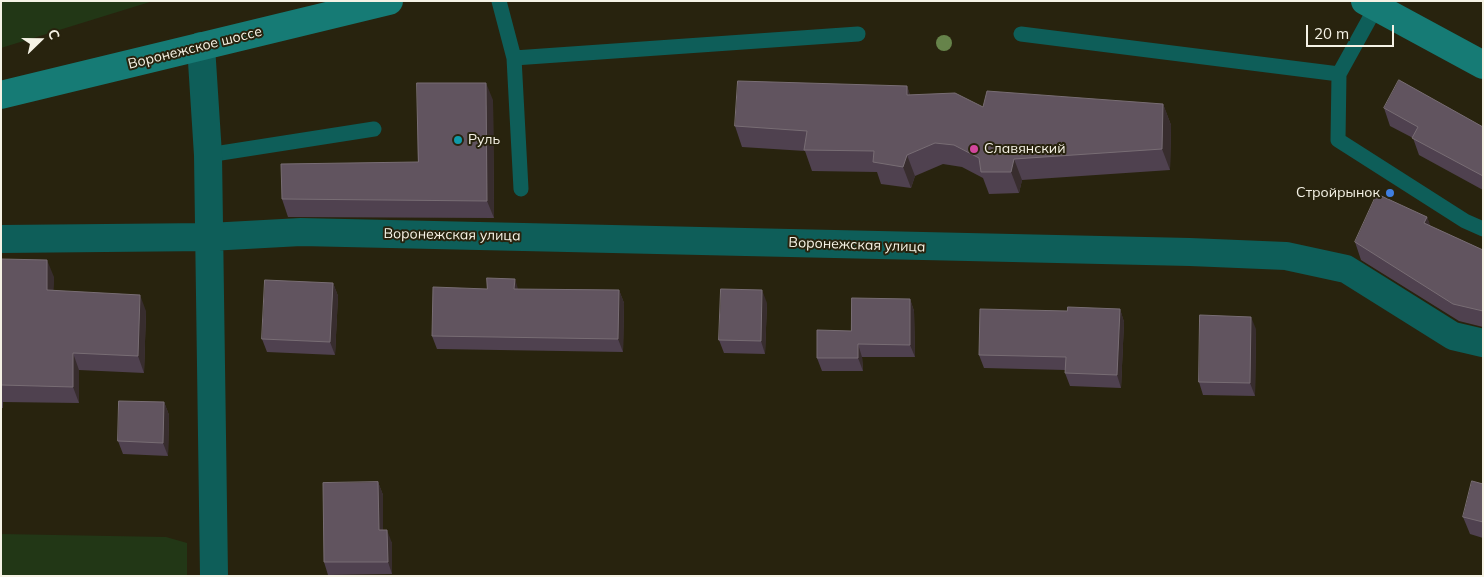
<!DOCTYPE html>
<html>
<head>
<meta charset="utf-8">
<style>
  body { margin:0 }
  #map { position:relative; width:1484px; height:577px; overflow:hidden; background:#28230e; font-family:Mulish,sans-serif }
  canvas { display:block }
  .frame { position:absolute; inset:0; border:2px solid #f5f2e5; pointer-events:none }
  .north { position:absolute; left:15px; top:15px; width:50px; height:50px; -webkit-text-stroke:4px #28230e; paint-order:stroke; rotate:68deg; font-size:14px; font-weight:700; line-height:20px; text-align:center; color:#f5f2e5 }
  .north::after { content:''; display:block; margin:auto; width:18px; height:22px; background:#f5f2e5; clip-path:polygon(50% 0,100% 100%,50% 72%,0 100%) }
  .scale { position:absolute; left:1306px; top:25px; width:88px; height:22px; box-sizing:border-box; border:2px solid #f5f2e5; border-top:0; padding-left:6px; font-size:15px; line-height:18px; white-space:nowrap; color:#f5f2e5; -webkit-text-stroke:4px #28230e; paint-order:stroke }
</style>
</head>
<body>
<div id="map">
<canvas width="1484" height="577"></canvas>
<div class="frame"></div>
<div class="north">С</div>
<div class="scale">20 m</div>
</div>
<script>
const c = document.querySelector('canvas').getContext('2d');
c.lineJoin = 'round';
function fill(path, color) { c.fillStyle = color; c.fill(path, 'evenodd'); }
function stroke(path, color, width, dash) { c.strokeStyle = color; c.lineWidth = width; c.lineCap = dash ? 'butt' : 'round'; c.setLineDash(dash || []); c.stroke(path); }
function label(font, color, halo, rows, align = 'center') {
  c.font = font + ' Mulish,sans-serif'; c.lineWidth = 4; c.setLineDash([]); c.textBaseline = 'middle'; c.strokeStyle = halo; c.fillStyle = color; for (const [text, x, y, turn = 0] of rows) {
    c.save(); c.translate(x, y); c.rotate((+turn || 0) * Math.PI / 180); c.textAlign = isNaN(turn) ? turn : align; if (halo) c.strokeText(text, 0, 0); c.fillText(text, 0, 0); c.restore();
  }
}
const green = new Path2D(`
  M1,1H153L1,48Z
  M1,534L166,537L187,543V576H1Z`);
const service = new Path2D(`
  M499,1L514,58L858,34
  M1021,34L1339,74L1376,7L1381,4
  M514,58L521,189
  M1339,74L1338,140L1465,221L1483,229
  M208,155L374,129`);
const minor = new Path2D(`
  M201,46L208,155L214,576
  M1,239L209,237L301,232L1190,252L1286,256L1346,269L1453,336L1483,343`);
const secondary = new Path2D(`
  M1365,1L1483,65
  M1,95L389,1`);
const trees = [
  [944,43]
];
const wall = new Path2D(`
  M907,86L910,95L983,107L1163,104L1171,125L1170,170L1022,180L1019,193L989,194L983,178L962,167L943,164L915,176L911,188L881,184L877,172L812,171L805,151L742,147L735,126Z
  M493,100L494,218L288,217L282,199L418,162Z
  M1384,108L1483,127V190L1419,155L1413,138L1390,126Z
  M1427,217L1430,226L1483,250V327L1459,321L1361,260L1355,242Z
  M1,259L54,277L53,290L146,311L144,373L79,370V403L3,402V408H1Z
  M333,283L338,296L335,355L267,352L262,339Z
  M518,289L619,290L624,303L623,352L437,349L432,336Z
  M910,299L914,311L915,357H862L863,371H822L817,358L851,331Z
  M767,303L765,354L724,353L719,340Z
  M1120,309L1124,322L1121,388L1070,386L1065,373V370L984,368L979,355Z
  M1256,329L1255,396L1203,395L1199,382Z
  M164,402L169,415L168,456L123,454L118,441Z
  M378,482L383,495V530L392,543V574L328,575L324,562Z
  M1483,484V538L1470,534L1463,517Z`);
const shadedWall = new Path2D(`
  M486,83L493,100L494,218L487,201Z
  M907,86L914,107L907,95Z
  M1163,104L1171,125L1170,170L1162,149Z
  M907,155L915,176L911,188L903,167Z
  M1014,159L1022,180L1019,193L1011,172Z
  M1427,217L1434,235L1424,223Z
  M47,260L54,277L53,307L47,290Z
  M515,279L519,292L514,289Z
  M333,283L338,296L335,355L330,342Z
  M619,290L624,303L623,352L618,339Z
  M762,290L767,303L765,354L761,341Z
  M140,295L146,311L144,373L138,356Z
  M910,299L914,311L915,357L910,345Z
  M1120,309L1124,322L1121,388L1117,375Z
  M1251,317L1256,329L1255,396L1250,383Z
  M858,344L862,357L863,371L858,358Z
  M73,353L79,370V403L73,387Z
  M164,402L169,415L168,456L163,443Z
  M378,482L383,495V543L379,530Z
  M387,530L392,543V574L388,562Z`);
const building = new Path2D(`
  M1399,80L1483,127V176L1412,138L1418,127L1384,108Z
  M738,81L907,86V95L955,93L983,107L987,91L1163,104L1162,149L1014,159L1011,172H981L979,158L954,145L935,143L907,155L903,167L873,162L874,151L804,150L807,131L735,126Z
  M417,83H486L487,201L282,199L281,164L418,162Z
  M1377,194L1427,217L1424,223L1483,250V311L1453,304L1355,242Z
  M1,259L47,260V290L140,295L138,356L73,353V387L1,385Z
  M487,278L515,279L514,289L619,290L618,339L432,336L433,287L487,289Z
  M265,280L333,283L330,342L262,339Z
  M721,289L762,290L761,341L719,340Z
  M852,298L910,299V345L858,344V358H817V330L851,331Z
  M1068,307L1120,309L1117,375L1065,373L1066,357L979,355L980,309L1067,311Z
  M1200,315L1251,317L1250,383L1199,382Z
  M119,401L164,402L163,443L118,441Z
  M1472,481L1483,484V522L1463,517Z
  M378,482L379,530H387L388,562H324L323,483Z`);
const markers = [
  [458,140,5,"#0f9aa8"],
  [974,149,5,"#d1479c"],
  [1390,193,5,"#3f7fe0"]
];
const streetNames = [
  ["Воронежское шоссе",195,48,-14],
  ["Воронежская улица",452,235,1],
  ["Воронежская улица",857,245,2]
];
const poiNames = [
  ["Руль",468,140],
  ["Славянский",984,149],
  ["Стройрынок",1380,193,"right"]
];
fill(green, '#223716');
stroke(service, '#0e5e59', 15);
stroke(minor, '#0e5e59', 28);
stroke(secondary, '#167b75', 28);
c.fillStyle = '#66834a';
for (const [x, y] of trees) { c.beginPath(); c.arc(x, y, 8, 0, 2 * Math.PI); c.fill(); }
fill(wall, '#4f414f');
fill(shadedWall, '#382d2e');
fill(building, '#61545f');
stroke(building, '#786d74', 1);
for (const [x, y, r, color] of markers) { const dot = new Path2D(); dot.arc(x, y, r, 0, 2 * Math.PI); c.fillStyle = color; c.fill(dot); stroke(dot, '#28230e', 2); }
label('14px', '#f5f2e5', '#28230e', streetNames);
label('14px', '#f5f2e5', '#28230e', poiNames, 'left');
</script>
</body>
</html>
